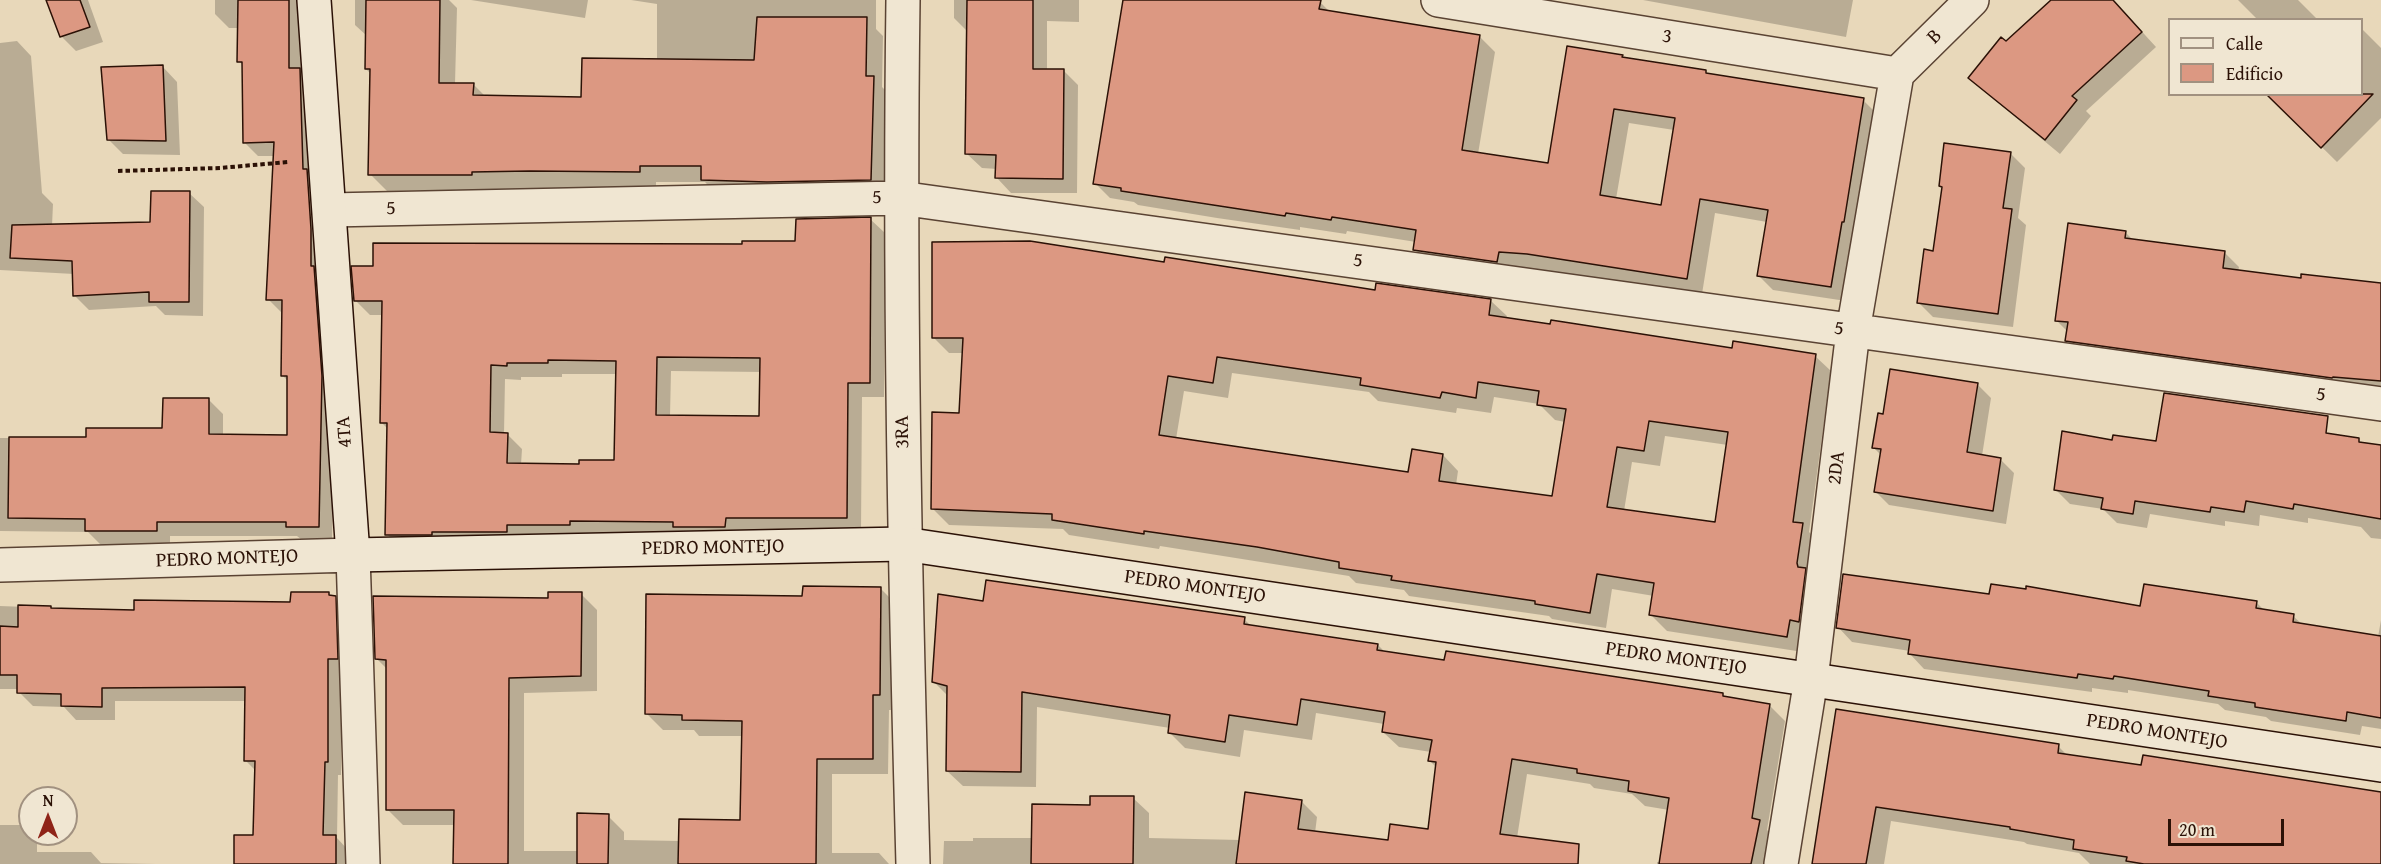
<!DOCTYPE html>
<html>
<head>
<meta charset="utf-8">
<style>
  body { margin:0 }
  #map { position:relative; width:2381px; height:864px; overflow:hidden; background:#e8d8ba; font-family:"Gentium Book Plus",serif }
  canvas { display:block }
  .legend { position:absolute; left:2168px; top:18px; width:195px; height:78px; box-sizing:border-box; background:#f0e6d2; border:2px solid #a19180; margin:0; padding:8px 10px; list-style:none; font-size:18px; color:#2b1106 }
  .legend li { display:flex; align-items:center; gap:12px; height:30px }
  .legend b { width:30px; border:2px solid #a19180 }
  .north { position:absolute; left:18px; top:786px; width:60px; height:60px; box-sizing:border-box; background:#f0e6d2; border:2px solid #a19180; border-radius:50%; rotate:0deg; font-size:16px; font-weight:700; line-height:24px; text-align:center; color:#2b1106 }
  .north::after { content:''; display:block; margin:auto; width:21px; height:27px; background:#8f2418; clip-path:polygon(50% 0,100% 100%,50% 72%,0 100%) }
  .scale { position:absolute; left:2168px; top:819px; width:116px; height:27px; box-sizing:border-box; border:3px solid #2b1106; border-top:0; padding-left:8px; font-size:18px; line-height:21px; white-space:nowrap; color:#2b1106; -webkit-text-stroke:4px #f0e6d2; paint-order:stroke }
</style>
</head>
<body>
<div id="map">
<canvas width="2381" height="864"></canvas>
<ul class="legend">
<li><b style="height:8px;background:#f0e6d2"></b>Calle</li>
<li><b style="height:16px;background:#dc9882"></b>Edificio</li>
</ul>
<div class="north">N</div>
<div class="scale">20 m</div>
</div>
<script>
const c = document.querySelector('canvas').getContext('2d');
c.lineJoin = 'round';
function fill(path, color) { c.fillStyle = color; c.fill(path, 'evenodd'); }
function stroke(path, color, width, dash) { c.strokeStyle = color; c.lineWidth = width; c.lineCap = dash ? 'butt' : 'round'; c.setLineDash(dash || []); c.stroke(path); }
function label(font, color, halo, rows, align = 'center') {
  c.font = font + ' "Gentium Book Plus",serif'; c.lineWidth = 4.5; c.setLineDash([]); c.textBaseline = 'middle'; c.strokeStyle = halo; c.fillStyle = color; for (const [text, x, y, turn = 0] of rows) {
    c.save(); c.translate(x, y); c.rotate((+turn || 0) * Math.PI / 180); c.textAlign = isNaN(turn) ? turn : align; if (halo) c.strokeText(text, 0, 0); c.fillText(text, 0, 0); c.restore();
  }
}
const shadow = new Path2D(`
  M48,0H88L103,42L76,51L61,36Z
  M215,0H306L335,392L332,541L302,540L297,536H170V545H101L88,532L0,531V438H87L164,429L209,400L223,414V435L288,436L289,382L282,375L283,314L268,299L275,156H258L244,142L243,65L239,61V28H229L215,14Z
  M355,0H449L457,8L455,84H473L486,97L583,98L657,61V4L631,0H876V29L883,36L882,87L890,95L888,196L719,197L705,182H656V188L387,191L370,174L371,74L366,69L367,36L355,25Z
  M471,0H588L585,18Z
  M954,0H1079V22L1047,21V70H1063L1078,85L1077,193H1011L997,178V169L982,168L967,154L968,32L954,18Z
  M1125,0H1310L1320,2L1331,13L1480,37L1495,52L1478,154L1549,165L1622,56L1626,59L1705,72L1708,75L1863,100L1878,115L1846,301L1773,290L1758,275L1767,222L1715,213L1702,294L1514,266L1512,276L1430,265L1415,250L1416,242L1347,231L1346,234L1300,227V230L1217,218L1138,205L1134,202L1110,198L1095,183ZM1629,123L1674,130L1662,207L1616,199Z
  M1643,0H1853L1846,37Z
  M2053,0H2113L2156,47L2086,111L2091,116L2060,154L1985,92L1970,77Z
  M2238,0H2298L2318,20H2258Z
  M2362,29L2381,48V118L2337,162L2277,103L2362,94Z
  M17,41L31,56L42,193L53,204L52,226L152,223L189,193L204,207L203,316L165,315L156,306L89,310L74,295V274L0,270V43Z
  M163,67L177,82L180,155L123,154L108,139Z
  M2010,153L2025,168L2018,218L2026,225L2013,327L1933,317L1918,302L1934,252L1944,189L1940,186Z
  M870,219L885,233L884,397H862L861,532L401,549L387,534L388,429L382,423L383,315H370L355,300L744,245L797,243ZM671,371L762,372L761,417L670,416ZM562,374H617L616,461L580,466L521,465L522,449L507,434H504L505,379L521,380V377H562Z
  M2125,232L2133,240L2225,253L2239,267L2238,272L2302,280L2381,284V394L2081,355L2067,341L2068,332L2056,320Z
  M1166,264L1376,292L1491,301L1507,316L1506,319L1734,350L1815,356L1831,371L1809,532L1818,541L1803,652L1667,631L1651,615L1654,596L1612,589L1606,628L1552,619L1549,616L1409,596L1404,590L1356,583L1349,576L1160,546L1159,549L1069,535L1063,529L949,525L933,509L960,414L964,353H949L933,337ZM1232,373L1369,392L1378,401L1456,413L1457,408L1491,413L1494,397L1539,404L1555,420L1565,422L1553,497L1456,485L1458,471L1443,455L1409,474L1176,439L1184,391L1228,398ZM1665,436L1728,445L1717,524L1624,511L1632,462L1660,466Z
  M1977,384L1991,398L1982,456L2000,459L2014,473L2006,524L1889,505L1876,492L1881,455L1874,448L1884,415Z
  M2294,431L2381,445V539L2371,538L2361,527L2308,518V523L2260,515L2259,526L2225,521V526L2150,514L2147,528L2117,523L2103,509L2070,504L2055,489L2113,441L2157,443Z
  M880,588L896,604L895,710H889L888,774H832V853H879L889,864H455V825H403L387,809L388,670L377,659L550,600L581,594L597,610V691L524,693V851H578L608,816L624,832V840L680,841L742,821L743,736H699L694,730H663L647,714L804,597Z
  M328,594L335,597L349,611L341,672V775H338L337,838L349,851V864H236L254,836L256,771L245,760L246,701H115V720H76L64,707L33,706L19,692V689H0V606L135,611L292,603Z
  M1990,596L2142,607L2256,602L2265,611L2293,616L2303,625L2378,637L2381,620V729L2362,726L2360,735L2271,721L2266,717L2225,710L2218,704L2128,690V693L2092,688V692L1924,669L1910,654V651L1852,642L1838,627Z
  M985,603L1244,619L1252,627L1378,645L1385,652L1446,662L1723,695L1726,698L1769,705L1785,721L1767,830L1775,837L1769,864H1657V862H1661L1669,810L1645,806L1632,794L1594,788L1590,784L1527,774L1517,838L1563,864H943L944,841H973V838H1033L1091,806L1133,798L1149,813V838L1241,840L1301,801L1317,817L1315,833L1389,842L1430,830L1437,768L1430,761L1431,752L1399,747L1383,732L1384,724L1316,713L1312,740L1244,730L1240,757L1185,748L1169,732L1170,728L1037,707L1036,787L963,786L947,771L948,696L934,682Z
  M1838,711L2058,746L2068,756L2142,767L2381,794V864H2090L2079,853L2027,844L2024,842L1891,821L1884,864H1813Z
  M0,825H23L37,839V852H91L101,863L156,864H0Z`);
const building = new Path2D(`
  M46,0H80L90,27L60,37Z
  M238,0H289V68H300L303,169H307L311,229V266H314L322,376L319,527H286V522H157V531H85V519L8,518L9,437H86V428H162L163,398H209V434L287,435V376H281L282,300H266L274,142L243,143L242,62H237Z
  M366,0H440L439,83H474L473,95L581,97L582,58L754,60L757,17H867L866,76H874L871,180L767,182L701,180V166H640V172L530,171L472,172V175H368L370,69H365Z
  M967,0H1033V69H1064L1063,179L995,178L996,155L965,154Z
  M1123,0H1321L1319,9L1480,35L1462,150L1548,163L1567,46L1623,55L1622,57L1706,70V73L1864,98L1844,222H1842L1831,287L1757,276L1768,210L1700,199L1687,279L1527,254L1499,252L1497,262L1413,250L1416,230L1332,217L1331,220L1286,213L1285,216L1200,203L1121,191V188L1093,184ZM1614,109L1675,118L1661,205L1600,195Z
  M2051,0H2113L2142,32L2072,96L2077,100L2045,140L1968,78L2001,37L2006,41Z
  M163,65L166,141L107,140L101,67Z
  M2266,94H2373L2321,148Z
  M1944,143L2011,152L2003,208L2012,209L1998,314L1917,303L1924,249L1933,251L1942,187L1939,186Z
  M151,191H190L189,302H149V292L73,296L72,261L10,258L12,225L150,222Z
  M871,217L870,383H848L847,518H726L725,527H673V522L570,521V525H507V532H432V535H385L387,423H380L382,301H354L351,266H373V243L742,244V241H795L796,219ZM657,357L760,358L759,416L656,415ZM548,360L616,361L614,460H579V464L507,463L508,433L490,432L491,365L507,366V363H548Z
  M2068,223L2126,231L2125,238L2225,251L2223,268L2301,278V274L2381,283V381L2333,377L2332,378L2065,341L2068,322L2055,321Z
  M1030,241L1164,262L1165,257L1375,290L1376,283L1491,299L1489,315L1550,324L1551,320L1732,348L1733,341L1816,354L1793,522L1803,523L1797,563L1798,567L1806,568L1799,622L1790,620L1787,637L1649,615L1654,583L1597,574L1590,613L1535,604V601L1391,580L1392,576L1339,568V562L1257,547L1144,531V534L1052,520V514L931,509L932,412L959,413L963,338H932V242ZM1217,357L1361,378L1360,385L1440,398L1442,392L1476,398L1478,382L1539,391L1537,405L1566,409L1552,496L1439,481L1443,454L1412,449L1408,472L1159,435L1168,376L1213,383ZM1649,421L1728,432L1715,522L1607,507L1617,447L1644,451Z
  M1890,369L1978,383L1967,452L2001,458L1993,511L1874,492L1881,449L1872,448L1878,413L1883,414Z
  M2164,393L2328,416L2326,433L2359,438V442L2381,445V519L2294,504L2293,509L2246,501L2244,512L2211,507L2210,512L2135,501L2133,514L2101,509L2103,498L2054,490L2062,431L2112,440L2113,435L2156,441Z
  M1843,574L1989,594L1991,584L2026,589V586L2140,606L2144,584L2257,601L2256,608L2294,614L2293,622L2381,636V718L2347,712L2346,721L2255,707V703L2208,696L2209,691L2114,676L2113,679L2078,674L2077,678L1908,654L1910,640L1836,628Z
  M986,580L1245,617L1244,624L1378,644L1377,650L1444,660L1446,651L1723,693V696L1770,704L1752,818L1760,820L1751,864H1659L1669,798L1628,791L1629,781L1577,773V769L1512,759L1500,834L1579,844L1578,864H1236L1245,792L1302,800L1298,829L1388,840L1390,824L1428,829L1436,762L1428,761L1432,740L1382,732L1385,712L1301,699L1297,725L1229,715L1225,742L1168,733L1170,715L1022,692L1021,772L946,771L947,686L932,682L938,594L983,601Z
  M803,586L881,587L880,695H873V759H817L816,864H678L679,819L740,820L742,721L682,720V715L645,714L646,594L802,596Z
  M291,592H329V595L336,596L338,659H328V762H325L323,835H336V864H234V835H253L255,761H244L245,687L102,688V707L61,706V694L17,693V675H0V626L18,627V605L51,606V608L134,610V600L290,602Z
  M548,592H582L581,676L509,678L508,864H453L454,810H386V660L375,659L373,596L548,598Z
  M1836,709L2059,744L2058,753L2141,765L2143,755L2381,792V864H2144L2126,861L2127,857L2073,849L2074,840L2010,829V827L1876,807L1866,864H1812Z
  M1090,796H1134L1133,864H1031L1032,804L1090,805Z
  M577,813L609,814L608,864H577Z`);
const path = new Path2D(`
  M118,171L220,168L288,162`);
const street = new Path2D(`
  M903,0C899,288 905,576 913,864
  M1438,0L1897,74
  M1897,74L1972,0
  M330,210L900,198L2381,404
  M0,565L353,555L363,864
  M1781,864L1811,679L1853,331L1897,74`);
const secondary = new Path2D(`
  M314,0L353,555L904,544L2381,765`);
const streetNames = [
  ["3",1667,37,9],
  ["B",1935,37,-45],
  ["5",877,198,-1],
  ["5",391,209,-1],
  ["5",1358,261,8],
  ["5",1839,329,8],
  ["5",2321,395,8],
  ["4TA",345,432,-94],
  ["3RA",903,432,-91],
  ["2DA",1837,468,-83],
  ["PEDRO MONTEJO",713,548,-1],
  ["PEDRO MONTEJO",227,559,-2],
  ["PEDRO MONTEJO",1195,587,8],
  ["PEDRO MONTEJO",1676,659,8],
  ["PEDRO MONTEJO",2157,732,9]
];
fill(shadow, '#0003');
fill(building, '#dc9882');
stroke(building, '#2b1106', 1.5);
stroke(street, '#5a4333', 36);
stroke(secondary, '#2b1106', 36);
stroke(path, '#2b1106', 4, [4.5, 3]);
stroke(street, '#f0e6d2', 33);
stroke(secondary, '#f0e6d2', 33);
label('20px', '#2b1106', '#f0e6d2', streetNames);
</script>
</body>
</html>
